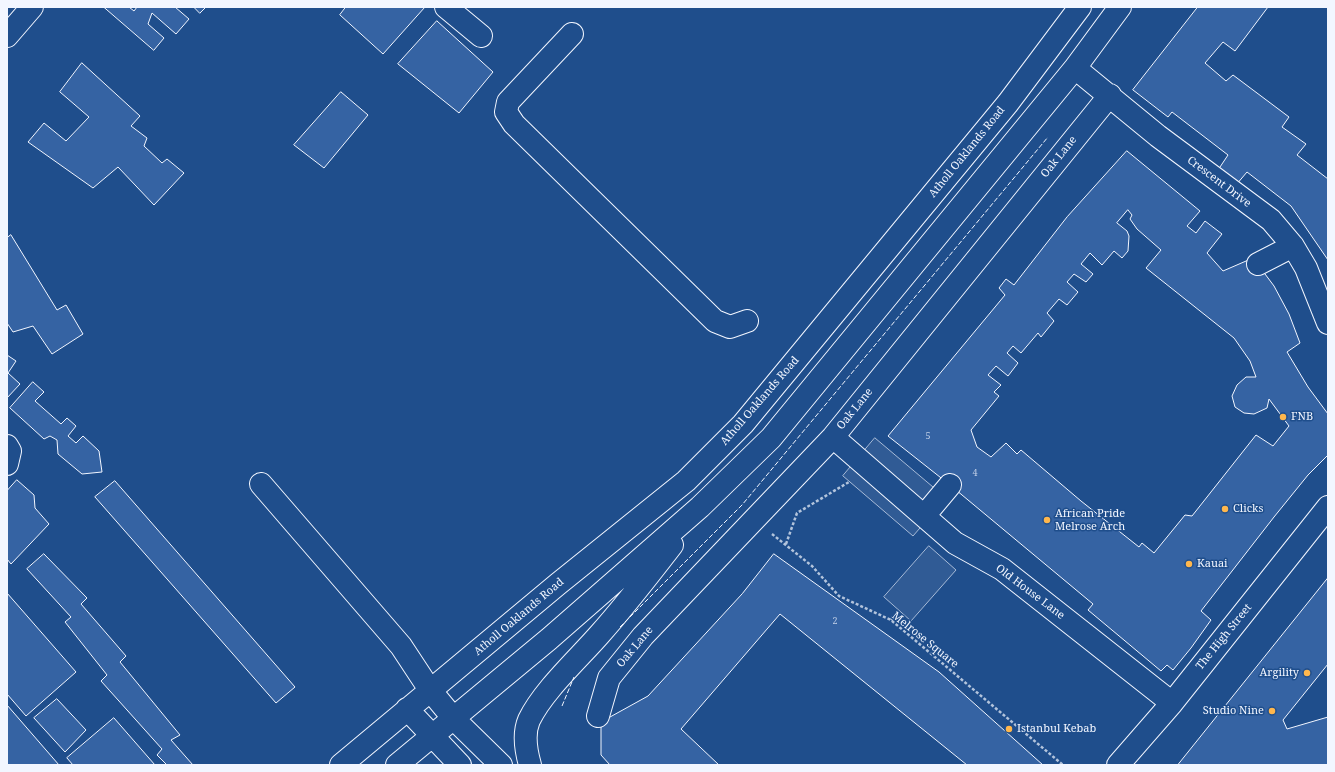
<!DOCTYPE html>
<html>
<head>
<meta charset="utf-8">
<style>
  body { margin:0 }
  #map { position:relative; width:1335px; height:772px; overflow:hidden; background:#1f4e8c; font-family:"Noto Serif",serif }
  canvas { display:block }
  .frame { position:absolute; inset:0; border:8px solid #f2f6ff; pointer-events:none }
</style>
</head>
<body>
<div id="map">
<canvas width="1335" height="772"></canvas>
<div class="frame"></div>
</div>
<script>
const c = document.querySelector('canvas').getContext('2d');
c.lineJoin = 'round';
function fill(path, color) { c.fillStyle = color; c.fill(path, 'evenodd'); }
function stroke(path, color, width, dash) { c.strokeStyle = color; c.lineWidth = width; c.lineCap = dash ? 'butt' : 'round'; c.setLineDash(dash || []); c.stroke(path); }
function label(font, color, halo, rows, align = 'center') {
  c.font = font + ' "Noto Serif",serif'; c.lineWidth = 3; c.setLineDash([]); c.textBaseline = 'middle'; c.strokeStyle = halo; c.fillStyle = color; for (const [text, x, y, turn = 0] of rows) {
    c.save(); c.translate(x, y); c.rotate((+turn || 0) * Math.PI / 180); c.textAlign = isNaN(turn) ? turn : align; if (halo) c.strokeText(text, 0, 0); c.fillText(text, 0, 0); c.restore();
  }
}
const parking = new Path2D(`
  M875,438L946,498L913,536L843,476Z
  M929,546L956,570L911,621L884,597Z`);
const building = new Path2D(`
  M104,7H129L134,11L137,7H175L189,19L176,34L152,13L148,24L164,38L154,50Z
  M194,7H206L200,13Z
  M346,7H425L383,54L340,15Z
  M1198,7H1268L1235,51L1223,42L1205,63L1226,81L1233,75L1289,117L1282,127L1306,144L1297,155L1328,179V260L1291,206L1247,172L1236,185L1218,170L1228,155L1172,112L1168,117L1133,90Z
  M437,21L493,72L459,113L398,64Z
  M82,63L140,116L131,126L147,138L144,146L162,163L167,159L184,173L154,205L118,167L93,188L28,142L44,123L66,141L89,117L60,92Z
  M341,92L368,115L324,168L294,145Z
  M1127,151L1200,211L1187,226L1196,233L1205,221L1222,234L1207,253L1223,271L1253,258L1274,286L1289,314L1300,343L1287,352L1308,387L1328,414V455L1308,475L1274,517L1201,611L1211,620L1191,648L1173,670L1167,665L1161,671L1088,610L1093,604L950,485L888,436L1005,295L999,288L1006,279L1014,285L1067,217ZM1128,210L1132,215L1130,219L1137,229L1161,250L1146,268L1234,338L1250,361L1256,377H1246L1237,385L1232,396L1235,407L1244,413L1254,414L1267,408L1269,399L1289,426L1273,446L1256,435L1192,516L1185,515L1154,553L1142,543L1139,547L1081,501L1021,450L1017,454L1006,443L991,457L977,447L971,430L999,396L994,392L1001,385L988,375L996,366L1008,376L1018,363L1007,353L1013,346L1021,353L1038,333L1041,337L1054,321L1047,313L1059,299L1067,305L1078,292L1067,282L1074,274L1086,282L1093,274L1081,264L1090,253L1102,265L1114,251L1122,258L1128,251L1129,236L1127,231L1117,223Z
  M11,235L57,310L66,305L83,334L52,354L33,326L13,332L7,323V238Z
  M7,355L16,361L8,373L20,384L7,398Z
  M33,382L44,392L35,401L61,424L67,418L76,426L68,436L76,443L83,436L99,451L102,472L82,474L58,454L57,440L50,436L44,439L10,408Z
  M17,480L34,495L35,508L49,524L11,564L7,559V491Z
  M115,481L295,687L276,703L95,497Z
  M44,554L87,598L81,604L126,656L120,662L180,735L171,740L193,765H167L157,755L162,749L101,681L107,675L65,622L71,617L27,569Z
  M774,554L939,672L1043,765H967L780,614L681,729L719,765H610L601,755V722L648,696L742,594Z
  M1328,578V664L1283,720L1287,729L1328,717V765H1178Z
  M7,593L76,672L26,716L7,694Z
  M57,699L86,730L65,752L34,718Z
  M7,705L59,765H7Z
  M114,718L155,765H73L67,758Z`);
const path = new Path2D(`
  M772,534L812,566L839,596L891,620L1063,765
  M786,544L797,513L849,482
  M891,620L898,611`);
const minor = new Path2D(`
  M446,7L481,36
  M572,34L508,102L506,112L514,124L715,321L730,327L747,321
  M7,36L32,7
  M1075,68L1158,136L1271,220L1293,246L1306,268L1328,323
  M1258,264L1293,246
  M833,437L955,543L1002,569L1172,703
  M7,446L10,451L7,464
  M261,484L401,646L430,690L454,719L501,765
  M924,516L950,485
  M407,709L460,765
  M598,716L609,678L643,636L833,437L1110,95
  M341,765L558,584L686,481L743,424L1008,103L1080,7
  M397,765L549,639L700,507L771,438L1075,68L1120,7
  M530,765C526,751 523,734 529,720C543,691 577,660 599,635C625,606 648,576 672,545
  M1118,765L1172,703L1328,507`);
const fence = new Path2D(`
  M620,627L742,505L1048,137
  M562,706L574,677`);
const markers = [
  [1283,417,4,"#ffb74d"],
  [1225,509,4,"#ffb74d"],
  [1047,520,4,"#ffb74d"],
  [1189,564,4,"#ffb74d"],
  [1307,673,4,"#ffb74d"],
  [1272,711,4,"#ffb74d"],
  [1009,729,4,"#ffb74d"]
];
const numberNames = [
  ["5",928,436],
  ["4",975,473],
  ["2",835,621]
];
const streetNames = [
  ["Atholl Oaklands Road",967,152,-51],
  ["Oak Lane",1059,157,-51],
  ["Crescent Drive",1219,182,37],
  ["Atholl Oaklands Road",760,401,-49],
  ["Oak Lane",855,409,-51],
  ["Old House Lane",1030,592,37],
  ["Atholl Oaklands Road",519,617,-40],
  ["The High Street",1224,637,-51],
  ["Melrose Square",925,640,39],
  ["Oak Lane",635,647,-50]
];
const poiNames = [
  ["FNB",1291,417],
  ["Clicks",1233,509],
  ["African Pride",1055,514],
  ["Melrose Arch",1055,527],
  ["Kauai",1197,564],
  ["Argility",1299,673,"right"],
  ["Studio Nine",1264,711,"right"],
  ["Istanbul Kebab",1017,729]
];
fill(parking, '#305b95');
stroke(parking, '#a8bbd7', 1);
fill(building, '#3563a3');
stroke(building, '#f2f6ff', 1);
stroke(minor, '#f2f6ff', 24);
stroke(path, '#b3c4dc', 2.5, [3, 2]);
stroke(minor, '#1f4e8c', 22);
stroke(fence, '#f2f6ff', 1, [5, 2]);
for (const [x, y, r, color] of markers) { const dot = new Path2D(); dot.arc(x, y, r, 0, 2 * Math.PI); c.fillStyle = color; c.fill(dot); stroke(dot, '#1f4e8c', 1.5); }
label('9px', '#c3d1e8', null, numberNames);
label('11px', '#f2f6ff', '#1f4e8c', streetNames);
label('11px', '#f2f6ff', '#1f4e8c', poiNames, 'left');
</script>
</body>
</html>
